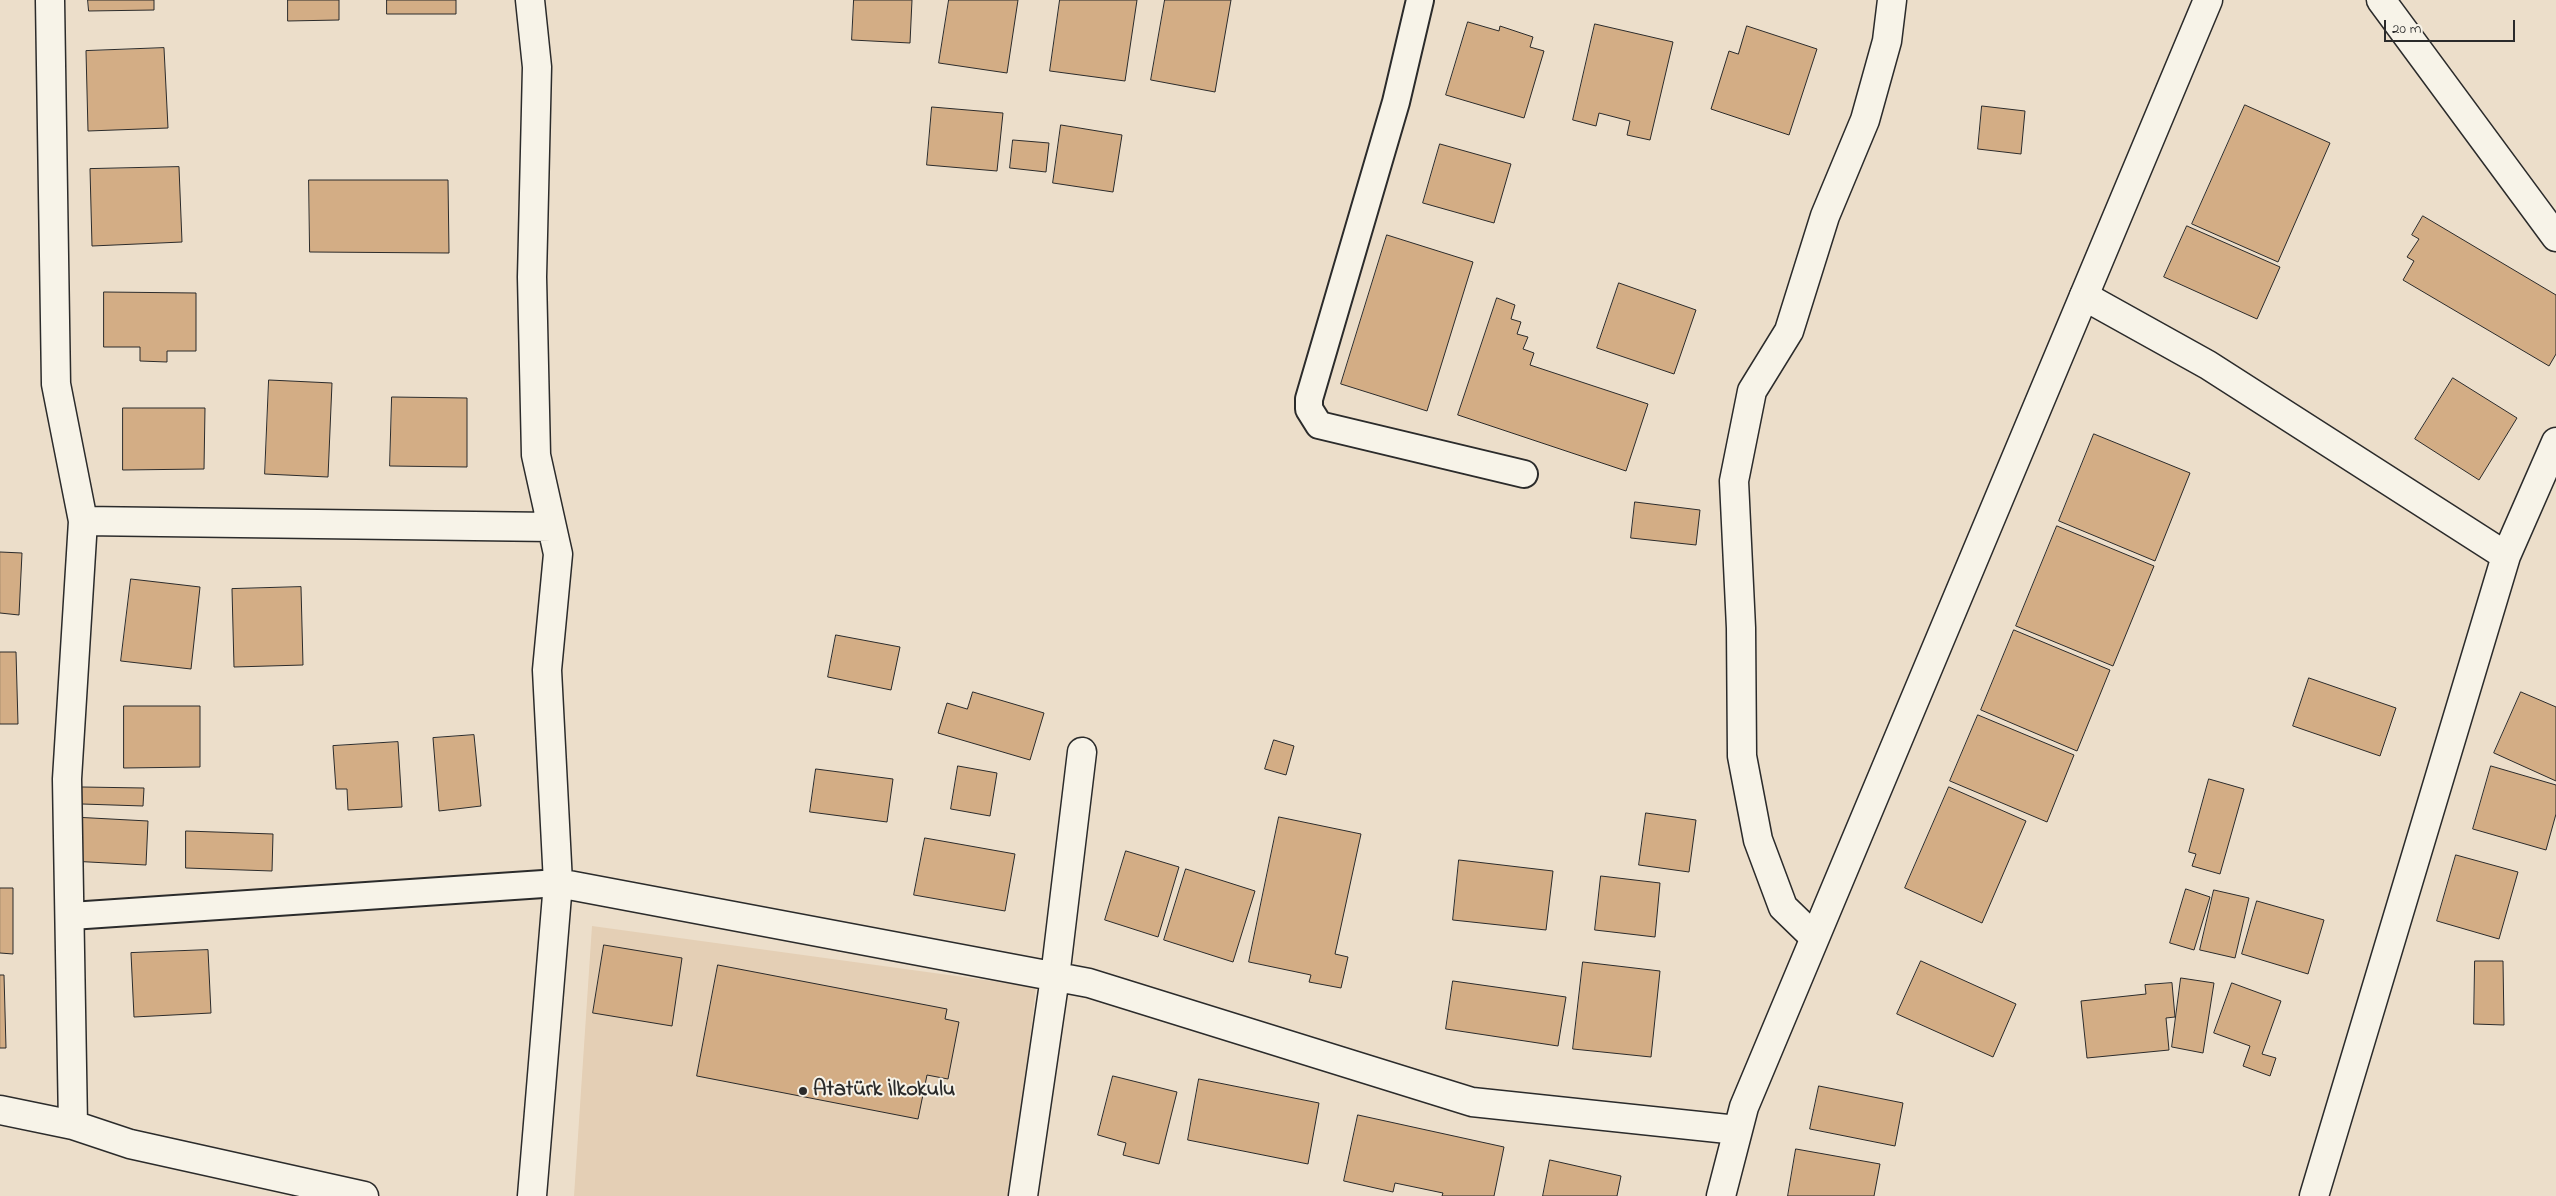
<!DOCTYPE html>
<html>
<head>
<meta charset="utf-8">
<style>
  body { margin:0 }
  #map { position:relative; width:2556px; height:1196px; overflow:hidden; background:#ecdeca; font-family:"Indie Flower",sans-serif }
  canvas { display:block }
  .scale { position:absolute; left:2384px; top:20px; width:131px; height:22px; box-sizing:border-box; border:2px solid #2b2b2b; border-top:0; padding-left:6px; font-size:15px; line-height:18px; white-space:nowrap; color:#2b2b2b; -webkit-text-stroke:4px #f7f3e8; paint-order:stroke }
</style>
</head>
<body>
<div id="map">
<canvas width="2556" height="1196"></canvas>
<div class="scale">20 m</div>
</div>
<script>
const c = document.querySelector('canvas').getContext('2d');
c.lineJoin = 'round';
function fill(path, color) { c.fillStyle = color; c.fill(path, 'evenodd'); }
function stroke(path, color, width, dash) { c.strokeStyle = color; c.lineWidth = width; c.lineCap = dash ? 'butt' : 'round'; c.setLineDash(dash || []); c.stroke(path); }
function label(font, color, halo, rows, align = 'center') {
  c.font = font + ' "Indie Flower",sans-serif'; c.lineWidth = 4; c.setLineDash([]); c.textBaseline = 'middle'; c.strokeStyle = halo; c.fillStyle = color; for (const [text, x, y, turn = 0] of rows) {
    c.save(); c.translate(x, y); c.rotate((+turn || 0) * Math.PI / 180); c.textAlign = isNaN(turn) ? turn : align; if (halo) c.strokeText(text, 0, 0); c.fillText(text, 0, 0); c.restore();
  }
}
const built = new Path2D(`
  M592,926L1036,987L1013,1196H574Z`);
const building = new Path2D(`
  M88,0H154V10L89,11Z
  M288,0H339V20L288,21Z
  M387,0H456V14H387Z
  M854,0H912L910,43L852,40Z
  M949,0H1018L1007,73L939,63Z
  M1060,0H1137L1125,81L1050,71Z
  M1165,0H1231L1215,92L1151,80Z
  M1468,22L1499,31L1500,26L1533,37L1530,47L1544,51L1524,118L1446,95Z
  M1595,24L1673,42L1650,140L1627,135L1630,121L1599,113L1596,126L1573,120Z
  M1747,26L1817,49L1789,135L1711,109L1729,51L1738,54Z
  M164,48L168,128L88,131L86,51Z
  M2245,105L2330,143L2278,262L2192,224Z
  M1982,106L2025,111L2021,154L1978,149Z
  M932,107L1003,113L997,171L927,165Z
  M1061,125L1122,135L1113,192L1053,183Z
  M1013,140L1049,143L1046,172L1010,168Z
  M1440,144L1511,164L1494,223L1423,203Z
  M179,167L182,242L92,246L90,169Z
  M309,180H448L449,253L310,252Z
  M2423,216L2556,295V354L2549,366L2403,280L2414,261L2407,257L2419,239L2412,235Z
  M2187,226L2280,267L2257,319L2164,277Z
  M1387,235L1473,262L1427,411L1341,384Z
  M1619,283L1696,310L1674,374L1597,348Z
  M104,292L196,293V351H167V362L140,361V347H104Z
  M1497,298L1515,305L1511,319L1521,322L1517,334L1528,337L1523,349L1534,353L1530,365L1648,404L1626,471L1458,415Z
  M2453,378L2517,418L2479,480L2415,439Z
  M269,380L332,383L328,477L265,474Z
  M392,397L467,398V467L390,466Z
  M123,408H205L204,469L123,470Z
  M2094,434L2190,473L2155,561L2059,521Z
  M1635,502L1700,510L1696,545L1631,538Z
  M2057,526L2154,566L2113,666L2016,626Z
  M0,552L22,553L19,615L0,613Z
  M131,579L200,587L191,669L121,661Z
  M301,587L303,665L234,667L232,589Z
  M2014,630L2110,670L2077,751L1981,710Z
  M836,635L900,647L891,690L828,677Z
  M0,652H16L18,724H0Z
  M2309,678L2396,708L2380,756L2293,726Z
  M973,692L1044,713L1030,760L938,733L947,703L967,709Z
  M2521,692L2556,707V781L2494,753Z
  M124,706H200V767L124,768Z
  M1978,715L2074,755L2047,822L1950,781Z
  M474,735L481,806L439,811L433,738Z
  M1274,740L1294,746L1286,775L1265,769Z
  M398,742L402,807L348,810L347,789H336L333,746Z
  M958,766L997,773L990,816L951,809Z
  M2491,766L2556,785V814L2546,850L2473,829Z
  M816,769L893,779L887,822L810,812Z
  M2209,779L2244,789L2220,874L2192,866L2196,854L2189,852Z
  M82,787L144,788L143,806L82,804Z
  M1949,787L2026,821L1982,923L1905,888Z
  M1646,813L1696,820L1689,872L1639,865Z
  M73,817L148,821L146,865L70,861Z
  M1279,817L1361,834L1335,954L1348,957L1341,988L1309,982L1311,975L1249,962Z
  M186,831L273,834L272,871L186,868Z
  M925,838L1015,854L1005,911L914,895Z
  M1126,851L1179,867L1158,937L1105,920Z
  M2456,855L2518,872L2499,939L2437,921Z
  M1459,860L1553,871L1546,930L1453,920Z
  M1186,869L1255,891L1233,962L1164,940Z
  M1601,876L1660,883L1655,937L1595,930Z
  M0,888H13V954L0,953Z
  M2186,889L2210,897L2194,950L2170,943Z
  M2214,890L2249,898L2235,958L2200,950Z
  M2257,901L2324,920L2308,974L2242,954Z
  M604,945L682,958L672,1026L593,1013Z
  M208,950L211,1013L134,1017L131,953Z
  M1921,961L2016,1004L1993,1057L1897,1014Z
  M2475,961H2503L2504,1025L2474,1024Z
  M1583,962L1660,971L1651,1057L1573,1049Z
  M718,965L947,1009L945,1019L959,1022L948,1079L927,1075L918,1119L697,1076Z
  M0,975H4L6,1048H0Z
  M2181,978L2214,983L2203,1053L2172,1047Z
  M1453,981L1566,997L1558,1046L1446,1029Z
  M2172,983L2175,1017L2166,1018L2169,1050L2087,1058L2081,1001L2146,994L2145,985Z
  M2232,983L2281,1001L2262,1054L2276,1058L2270,1076L2243,1066L2250,1046L2214,1033Z
  M1113,1076L1177,1092L1159,1164L1123,1155L1126,1143L1098,1135Z
  M1199,1079L1319,1103L1308,1164L1188,1140Z
  M1819,1086L1903,1103L1895,1146L1810,1129Z
  M1358,1115L1504,1147L1494,1196H1442L1443,1193L1395,1183L1393,1192L1344,1181Z
  M1796,1149L1880,1164L1874,1196H1788Z
  M1550,1160L1621,1176L1617,1196H1543Z`);
const service = new Path2D(`
  M1420,0L1396,102L1309,399V409L1319,425L1524,474
  M71,916L558,883`);
const minor = new Path2D(`
  M50,0L56,384L83,521L67,779L73,1125
  M530,0L537,67L532,277L536,455L558,554L547,670L558,883L532,1196
  M2381,0L2556,237
  M2084,296L2208,365L2506,556
  M83,521L552,527
  M558,883L1089,983L1472,1102L1737,1130
  M1814,937L1783,907L1758,840L1742,756L1741,628L1734,481L1752,391L1789,331L1825,216L1865,120L1887,41L1892,0
  M0,1110L73,1125L130,1144L364,1196
  M1023,1196L1055,977L1082,752
  M2314,1196L2506,556L2556,442`);
const tertiary = new Path2D(`
  M1721,1196L1744,1107L2208,0`);
const markers = [
  [803,1091,5,"#2b2b2b"]
];
const poiNames = [
  ["Atatürk İlkokulu",813,1091]
];
fill(built, '#e4cfb5');
fill(building, '#d3ad85');
stroke(building, '#2b2b2b', 1);
stroke(service, '#2b2b2b', 30);
stroke(minor, '#2b2b2b', 31);
stroke(tertiary, '#2b2b2b', 31);
stroke(service, '#f7f3e8', 26);
stroke(minor, '#f7f3e8', 28);
stroke(tertiary, '#f7f3e8', 28);
for (const [x, y, r, color] of markers) { const dot = new Path2D(); dot.arc(x, y, r, 0, 2 * Math.PI); c.fillStyle = color; c.fill(dot); stroke(dot, '#f7f3e8', 2); }
label('bold 22px', '#2b2b2b', '#f7f3e8', poiNames, 'left');
</script>
</body>
</html>
